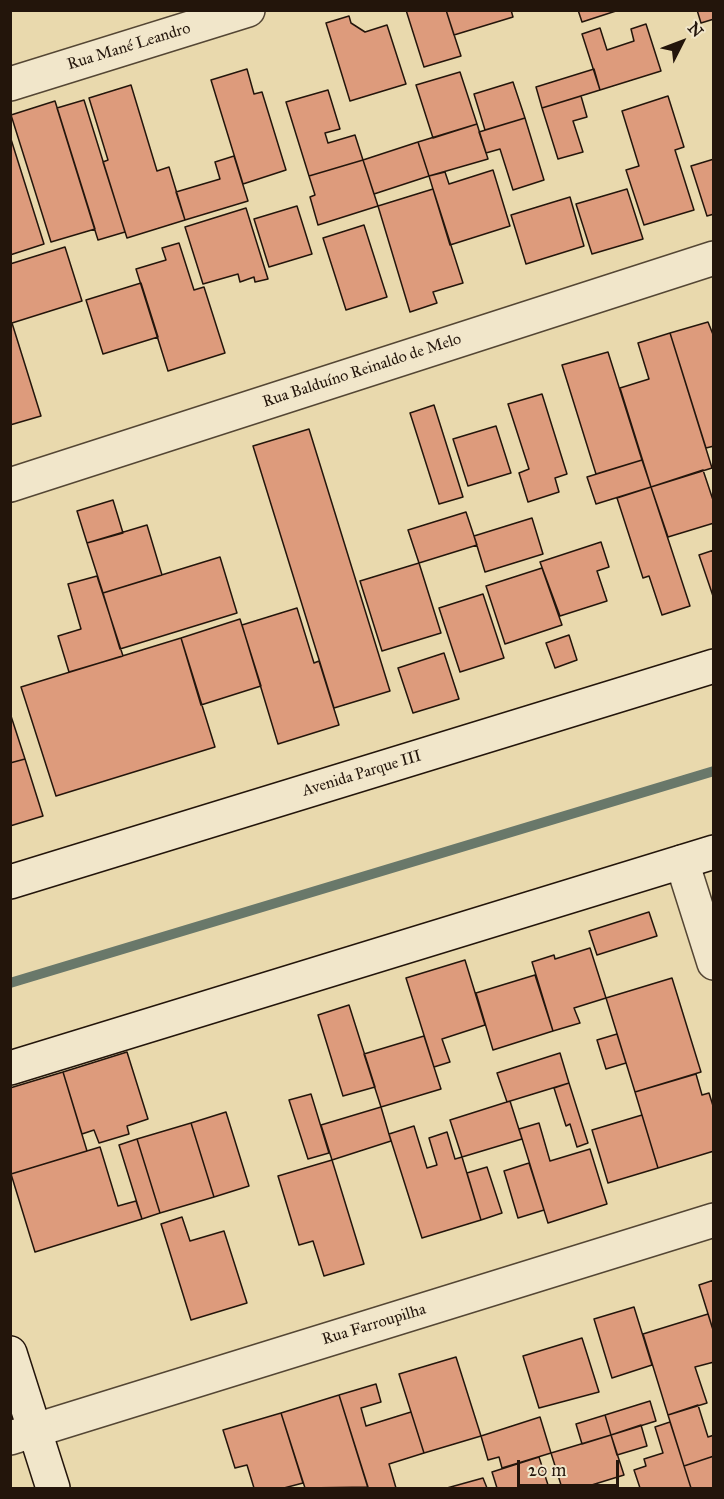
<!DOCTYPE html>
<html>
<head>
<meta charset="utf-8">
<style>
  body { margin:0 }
  #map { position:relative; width:724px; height:1499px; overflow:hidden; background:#e9d9ad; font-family:"IM FELL Great Primer",serif }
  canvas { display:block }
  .frame { position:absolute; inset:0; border:12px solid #23150b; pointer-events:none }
  .north { position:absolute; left:652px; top:12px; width:60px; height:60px; -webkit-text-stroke:4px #f1e6ca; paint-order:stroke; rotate:48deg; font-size:16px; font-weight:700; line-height:24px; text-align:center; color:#23150b }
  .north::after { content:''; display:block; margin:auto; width:21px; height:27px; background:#23150b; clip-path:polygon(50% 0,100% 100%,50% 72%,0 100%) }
  .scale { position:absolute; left:517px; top:1460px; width:102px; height:27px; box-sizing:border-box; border:3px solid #23150b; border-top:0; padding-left:8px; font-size:18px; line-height:21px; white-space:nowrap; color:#23150b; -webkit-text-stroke:4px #f1e6ca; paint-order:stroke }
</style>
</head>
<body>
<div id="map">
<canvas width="724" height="1499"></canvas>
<div class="frame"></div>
<div class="north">N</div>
<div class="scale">20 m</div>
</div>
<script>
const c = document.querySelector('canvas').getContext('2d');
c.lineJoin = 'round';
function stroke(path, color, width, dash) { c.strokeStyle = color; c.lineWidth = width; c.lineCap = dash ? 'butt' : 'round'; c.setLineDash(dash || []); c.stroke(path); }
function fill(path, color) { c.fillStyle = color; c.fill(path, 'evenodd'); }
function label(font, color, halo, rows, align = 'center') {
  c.font = font + ' "IM FELL Great Primer",serif'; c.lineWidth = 6; c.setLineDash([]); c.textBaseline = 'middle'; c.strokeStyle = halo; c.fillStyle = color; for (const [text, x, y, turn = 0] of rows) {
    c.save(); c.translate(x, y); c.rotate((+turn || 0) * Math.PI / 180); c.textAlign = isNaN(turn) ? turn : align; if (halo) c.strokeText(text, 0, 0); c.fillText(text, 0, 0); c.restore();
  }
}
const stream = new Path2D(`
  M10,983L714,771`);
const building = new Path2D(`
  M406,10H446L461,56L424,67Z
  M446,10H511L513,17L454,35Z
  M578,10H619L582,22Z
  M697,10H714V19L701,23Z
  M349,16L351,23L365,32L387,25L406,84L350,101L326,23Z
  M646,24L661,71L600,90L582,34L600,28L607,50L634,41L631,29Z
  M247,69L254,94L262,92L286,170L243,184L211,80Z
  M594,69L600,90L542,108L536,87Z
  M460,72L477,124L433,138L416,85Z
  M513,82L525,118L485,130L474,94Z
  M131,85L157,171L169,167L185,220L127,238L103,162L108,160L89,98Z
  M328,90L340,129L325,133L328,143L355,135L363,160L309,176L286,102Z
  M581,96L587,117L573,121L583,152L558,159L542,108Z
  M668,96L684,147L675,150L694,210L644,225L626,170L639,166L622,111Z
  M84,100L125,232L98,240L57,108Z
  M55,101L95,229L51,242L11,115Z
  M525,118L544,180L513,190L500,149L486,153L479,132Z
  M477,124L488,159L429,176L418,142Z
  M10,136L44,244L10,255Z
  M418,142L429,176L374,194L363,160Z
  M234,156L248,201L185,220L176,192L220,179L215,162Z
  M714,159V214L707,216L691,166Z
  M363,160L378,206L318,225L310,197L315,195L309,176Z
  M493,170L510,226L450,245L429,176L445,172L449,184Z
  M433,189L463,283L433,292L437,303L410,312L378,206Z
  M627,189L643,239L592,254L576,204Z
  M570,197L584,246L526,264L511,215Z
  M297,206L312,254L269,267L254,219Z
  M246,208L268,279L255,282L254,277L240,282L238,274L203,284L185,227Z
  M364,225L387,297L346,310L323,238Z
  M179,243L194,290L204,287L225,353L168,371L136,269L166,260L162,248Z
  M65,247L82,301L12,323L41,416L10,425V264Z
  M141,283L158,337L103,354L86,300Z
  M708,322L714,337V446L706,448L670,333Z
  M670,333L712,468L651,487L620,388L649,379L638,343Z
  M608,352L642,460L596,474L562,365Z
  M542,394L567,474L555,478L559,492L528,502L519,473L529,469L508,404Z
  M434,405L463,497L439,504L410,413Z
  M496,426L511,473L468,486L453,439Z
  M309,429L390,691L334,708L253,446Z
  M642,460L651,487L596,504L587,477Z
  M703,470L714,503V523L668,537L651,487Z
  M651,487L690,606L662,615L649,576L643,578L617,498Z
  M113,500L123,533L87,543L77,511Z
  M466,512L477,545L419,563L408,530Z
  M532,518L543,554L485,572L474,536Z
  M147,525L162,575L103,593L87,543Z
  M601,542L609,567L597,571L607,601L560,616L540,562Z
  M714,550V599L699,555Z
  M220,557L237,613L120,649L103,593Z
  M419,563L441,633L382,651L360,581Z
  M542,568L562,625L505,644L486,586Z
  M97,576L123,656L69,672L58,636L81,629L68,584Z
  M483,594L504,658L460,672L439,608Z
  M297,608L314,663L319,661L339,725L278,744L242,625Z
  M240,619L261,686L201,705L181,638Z
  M569,635L577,660L555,668L546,643Z
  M181,638L215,747L56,796L21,687Z
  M444,653L459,699L413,713L398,668Z
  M10,713L25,759L10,763Z
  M25,759L43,816L10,826V763Z
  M649,912L657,936L597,955L589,931Z
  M590,948L606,998L574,1008L580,1023L553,1031L532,962L554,955L555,959Z
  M465,960L485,1025L442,1039L450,1062L434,1067L406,978Z
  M535,975L553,1031L493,1050L476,993Z
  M672,978L701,1072L635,1092L606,998Z
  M349,1005L375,1087L343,1096L318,1015Z
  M617,1034L626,1063L606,1069L597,1040Z
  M424,1036L441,1089L381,1107L364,1054Z
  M127,1052L148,1119L127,1126L129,1134L99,1143L94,1130L82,1134L63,1072Z
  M560,1053L569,1083L507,1102L497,1073Z
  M63,1072L87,1151L11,1174L10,1088Z
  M696,1074L702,1095L709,1093L714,1109V1151L658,1168L635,1092Z
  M569,1083L588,1143L577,1147L570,1124L566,1126L554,1088Z
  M311,1094L329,1153L308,1159L289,1100Z
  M510,1101L522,1139L462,1157L450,1120Z
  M381,1107L391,1141L332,1160L321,1125Z
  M226,1112L249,1186L214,1197L191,1123Z
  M642,1115L658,1168L608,1183L592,1130Z
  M191,1123L214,1197L160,1213L137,1139Z
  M539,1123L550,1161L590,1149L607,1204L548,1223L519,1129Z
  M414,1126L427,1168L437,1165L429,1138L447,1132L455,1159L462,1157L481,1220L422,1238L389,1134Z
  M137,1139L160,1213L142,1219L119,1145Z
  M100,1147L118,1206L136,1201L142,1219L35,1252L11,1174Z
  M332,1160L364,1264L324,1276L313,1241L299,1245L278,1176Z
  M529,1163L544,1210L518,1218L504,1171Z
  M487,1167L502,1213L481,1220L467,1173Z
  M182,1217L190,1241L224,1231L247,1303L191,1320L161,1224Z
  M714,1280V1333L699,1285Z
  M634,1307L652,1365L612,1378L594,1319Z
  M708,1314L714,1333V1362L695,1367L707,1403L668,1415L643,1334Z
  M582,1338L599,1392L539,1408L523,1356Z
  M456,1357L481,1436L424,1453L399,1374Z
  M376,1384L381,1402L361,1408L366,1426L411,1412L424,1453L389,1464L396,1488H368L339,1395Z
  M339,1395L368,1487L305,1488L281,1413Z
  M650,1401L656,1421L611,1435L605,1415Z
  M698,1405L708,1437L714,1435V1456L684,1466L668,1415Z
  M281,1413L303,1483L284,1488H254L247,1465L235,1468L223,1430Z
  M605,1415L611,1435L582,1444L576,1424Z
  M540,1417L551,1453L502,1468L499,1457L488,1460L481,1436Z
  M670,1422L691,1488H640L634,1470L646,1466L644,1459L663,1453L655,1427Z
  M641,1425L647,1446L617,1455L611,1435Z
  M611,1435L624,1475L582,1488H562L551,1453Z
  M714,1456V1488H691L684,1466Z
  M539,1457L549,1488H497L492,1472Z
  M483,1478L487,1488H447Z`);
const street = new Path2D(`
  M10,84L248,10
  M10,485L714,258
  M682,862L714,963
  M10,1438L714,1220`);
const secondary = new Path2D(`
  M10,882L714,666
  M10,1068L714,852
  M10,1353L53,1488`);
const streetNames = [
  ["Rua Mané Leandro",129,47,-17],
  ["Rua Balduíno Reinaldo de Melo",362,371,-18],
  ["Avenida Parque III",362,774,-17],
  ["Rua Farroupilha",374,1325,-17]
];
stroke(stream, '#69786a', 10);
fill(building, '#dd9b7c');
stroke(building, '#23150b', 1.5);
stroke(street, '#544634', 36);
stroke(secondary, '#23150b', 36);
stroke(street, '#f1e6ca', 33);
stroke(secondary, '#f1e6ca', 33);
label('16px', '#23150b', '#f1e6ca', streetNames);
</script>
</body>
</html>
